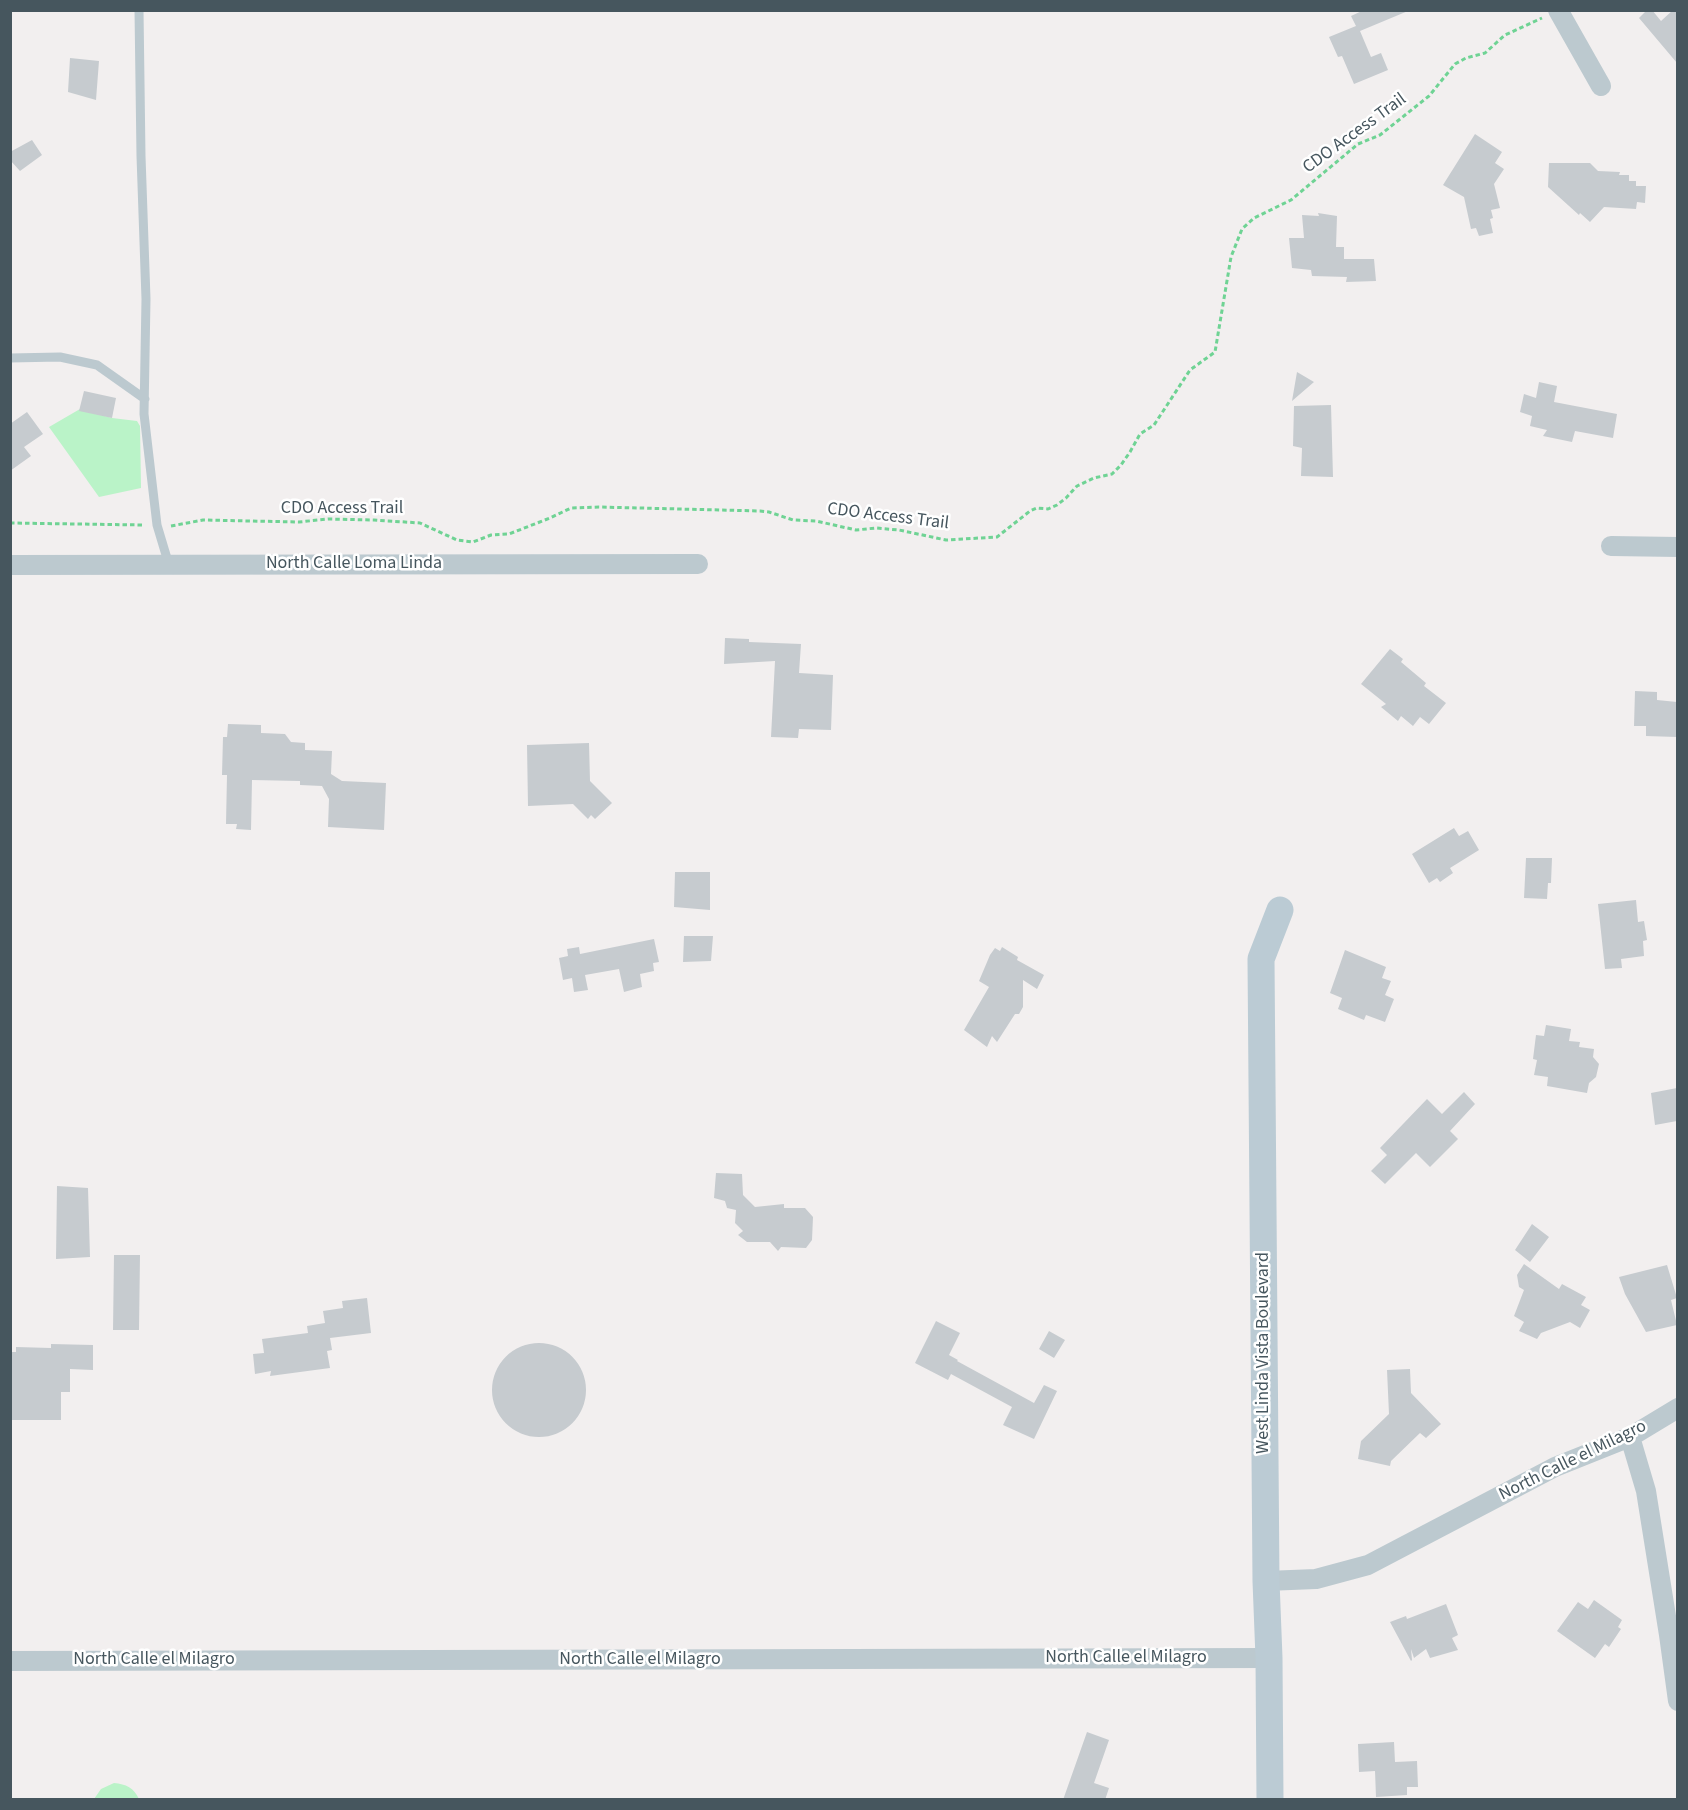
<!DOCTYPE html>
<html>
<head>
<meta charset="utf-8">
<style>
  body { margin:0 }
  #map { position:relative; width:1688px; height:1810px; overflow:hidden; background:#f2efef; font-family:"Source Sans 3",sans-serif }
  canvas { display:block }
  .frame { position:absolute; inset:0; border:12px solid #46565e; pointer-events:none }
</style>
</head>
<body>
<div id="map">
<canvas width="1688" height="1810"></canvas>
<div class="frame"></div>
</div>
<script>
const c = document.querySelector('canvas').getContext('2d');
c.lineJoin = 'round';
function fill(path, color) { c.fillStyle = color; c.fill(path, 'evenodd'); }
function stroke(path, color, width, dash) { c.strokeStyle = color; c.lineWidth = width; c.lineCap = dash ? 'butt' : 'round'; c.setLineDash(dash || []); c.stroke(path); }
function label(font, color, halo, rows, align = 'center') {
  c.font = font + ' "Source Sans 3",sans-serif'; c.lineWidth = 5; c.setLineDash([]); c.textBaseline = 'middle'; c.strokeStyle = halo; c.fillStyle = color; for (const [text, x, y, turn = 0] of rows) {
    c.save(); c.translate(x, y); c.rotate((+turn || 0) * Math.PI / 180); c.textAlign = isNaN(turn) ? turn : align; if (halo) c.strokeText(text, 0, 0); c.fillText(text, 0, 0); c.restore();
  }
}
const green = new Path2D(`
  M80,409L112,418L137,421L140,426L141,488L99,497L49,427Z
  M114,1783C126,1784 134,1788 139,1799H94L101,1789Z`);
const building = new Path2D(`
  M1364,10L1408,11L1360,31L1371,57L1381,53L1388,70L1354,84L1342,56L1338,57L1329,37L1356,26L1351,16Z
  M1647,10H1652L1661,21L1673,10H1677V63L1639,18Z
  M70,58L99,61L96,100L68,92Z
  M1475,134L1502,152L1495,163L1504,169L1494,184L1500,208L1491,210L1493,218L1490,219L1493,233L1479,236L1476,228L1471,229L1464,197L1443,185Z
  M32,140L42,155L20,171L10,160V152Z
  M1549,163H1590L1598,171L1620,172L1619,175H1629V181H1636V186H1646L1645,203L1637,202L1636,209L1604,207L1590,222L1580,213L1579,215L1548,187Z
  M1318,213L1337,216L1336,247H1344V259H1374L1376,281L1346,282L1347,277L1312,276L1311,270L1292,268L1289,238H1304L1302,215L1319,216Z
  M1297,372L1314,382L1292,401Z
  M1539,382L1557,386L1554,402L1617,414L1613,438L1575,431L1572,442L1543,436L1547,430L1530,426L1532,416L1520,412L1524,394L1536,398Z
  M84,391L116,398L112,418L79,411Z
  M1331,405L1333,477L1301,476L1302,448L1293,446L1294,406Z
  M27,412L43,434L24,447L31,456L10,471V424Z
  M725,638L749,639V642L801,644L799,673L833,675L831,730L799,729L798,738L771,737L775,661L724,664Z
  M1390,649L1403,659L1401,662L1426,683L1424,686L1446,703L1429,724L1420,717L1413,726L1401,716L1398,721L1381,707L1386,704L1361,684Z
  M1635,691L1657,692V700L1677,702V737L1646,736V726H1634Z
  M228,724L261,725V733L285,734L291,742L305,743V750L332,751L331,774L342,781L386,783L384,830L328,827L329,799L322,786L300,785V781L252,780L251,830L236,829L237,824H226L227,775H222L223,737H227Z
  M589,743L590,781L612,803L595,819L591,815L588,819L573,804L528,806L527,745Z
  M1454,828L1459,836L1468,831L1479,850L1450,868L1453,873L1440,882L1437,878L1429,883L1412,854Z
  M1526,858H1552L1551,883H1548L1547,899L1524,898Z
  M675,872H710V910L674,907Z
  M1636,900L1638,922L1644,921L1647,940L1643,941L1644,956L1621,959L1622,968L1605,969L1598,904Z
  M684,936H713L711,961L683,962Z
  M654,939L659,962L653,963L654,971L640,974L642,987L624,992L619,969L585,975L588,990L574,992L572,978L563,980L559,958L568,956L567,949L579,947L580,954Z
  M1002,947L1018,957L1017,960L1044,975L1037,989L1023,980V1007L1019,1014H1015L997,1042L992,1036L987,1047L964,1030L989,987L979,981L990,955L995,948L1000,951Z
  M1345,950L1386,967L1382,978L1391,981L1385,995L1394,999L1385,1022L1366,1015L1364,1020L1338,1009L1342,998L1330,993Z
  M1546,1025L1571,1029L1569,1041L1580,1042L1579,1047L1594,1049L1593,1057L1599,1064L1596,1077L1589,1083L1587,1093L1547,1086L1548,1077L1534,1075L1537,1060L1533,1059L1536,1035L1544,1036Z
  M1677,1088V1121L1655,1125L1651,1093Z
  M1464,1092L1475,1104L1450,1131L1458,1139L1430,1167L1416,1153L1385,1184L1371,1171L1387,1155L1380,1148L1427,1099L1442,1114Z
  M716,1173L742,1174L743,1195L755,1207L784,1204V1208H805L813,1217L812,1240L806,1248L781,1247L778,1251L770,1242H747L738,1235L743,1231L735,1223L736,1210L727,1208L725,1201L714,1198Z
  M57,1186L88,1188L90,1257L56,1259Z
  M1532,1224L1549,1237L1530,1262L1515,1250Z
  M114,1255H140L139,1330H113Z
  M1524,1264L1559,1289L1562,1284L1586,1297L1581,1305L1590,1310L1580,1328L1570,1322L1541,1333L1537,1339L1519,1331L1524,1322L1514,1316L1524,1290L1519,1287L1517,1275Z
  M1667,1265L1677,1298L1671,1300L1677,1325L1646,1332L1625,1294L1619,1277Z
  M367,1298L371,1333L330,1338L332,1350L327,1351L330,1368L270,1376L271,1371L255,1374L253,1354L264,1353L262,1339L308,1333L307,1326L325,1323L323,1311L343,1308L342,1301Z
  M936,1321L960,1333L949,1355L958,1360L957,1361L1034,1403L1044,1385L1057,1391L1034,1439L1003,1425L1012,1407L951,1374L948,1380L915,1363Z
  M1049,1331L1065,1340L1054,1358L1039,1349Z
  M492 1390a47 47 0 1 1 94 0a47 47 0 1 1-94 0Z
  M51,1344L93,1345V1370L70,1369V1392H61V1420H10V1352H16V1347L51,1348Z
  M1410,1369L1411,1393L1441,1424L1426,1438L1420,1433L1391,1461L1390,1466L1358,1459L1361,1441L1389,1414L1387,1370Z
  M1594,1600L1622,1620L1618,1627L1621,1629L1609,1647L1605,1644L1595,1658L1557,1631L1578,1602L1588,1609Z
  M1446,1604L1458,1635L1452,1638L1458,1650L1430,1658L1426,1649L1414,1658L1411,1649L1412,1660L1411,1661L1390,1622L1406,1616L1407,1619Z
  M1087,1732L1109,1740L1094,1783L1109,1788L1105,1800H1063Z
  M1394,1742L1395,1762L1417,1761L1418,1787H1407V1795L1376,1797L1375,1771L1359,1772L1358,1744Z`);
const path = new Path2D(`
  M10,523L144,525
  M171,526L203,520L299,522L328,519L374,520L420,523L457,540L473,542L491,535L509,534L550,518L571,508L599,507L760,511L769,512L793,520L816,521L856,530L876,528L899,530L946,540L997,537L1030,511L1037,508L1048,509L1057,505L1066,498L1077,486L1094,478L1112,474L1121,465L1130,452L1140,434L1154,425L1190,370L1215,352L1231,257L1242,229L1254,218L1291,200L1358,144L1380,135L1429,96L1455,64L1466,58L1485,53L1505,35L1542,18`);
const lane = new Path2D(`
  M139,10L141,156L146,299L144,414L157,525L169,565
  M10,358L60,357L97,365L145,399`);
const street = new Path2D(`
  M1558,10L1601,86
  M1611,546L1678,547
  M10,565L698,564
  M1630,1437L1646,1491L1669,1635L1678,1701
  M1266,1581L1316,1579L1368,1565L1555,1467L1630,1437L1678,1408
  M10,1661L1269,1658`);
const secondary = new Path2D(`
  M1270,1800L1269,1658L1266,1581L1261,959L1280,910`);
const streetNames = [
  ["CDO Access Trail",1355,134,-36],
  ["CDO Access Trail",342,509],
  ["CDO Access Trail",888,517,7],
  ["North Calle Loma Linda",354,564],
  ["West Linda Vista Boulevard",1264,1353,-90],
  ["North Calle el Milagro",1573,1461,-26],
  ["North Calle el Milagro",1126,1658],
  ["North Calle el Milagro",154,1660],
  ["North Calle el Milagro",640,1660]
];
fill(green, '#baf3c8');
fill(building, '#c6cbcf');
stroke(path, '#6fd394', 3, [4.5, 3]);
stroke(lane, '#bcc9cf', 9);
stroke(street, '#bcc9cf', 20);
stroke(secondary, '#bbcbd4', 27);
label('18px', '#46565e', '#fff', streetNames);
</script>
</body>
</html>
